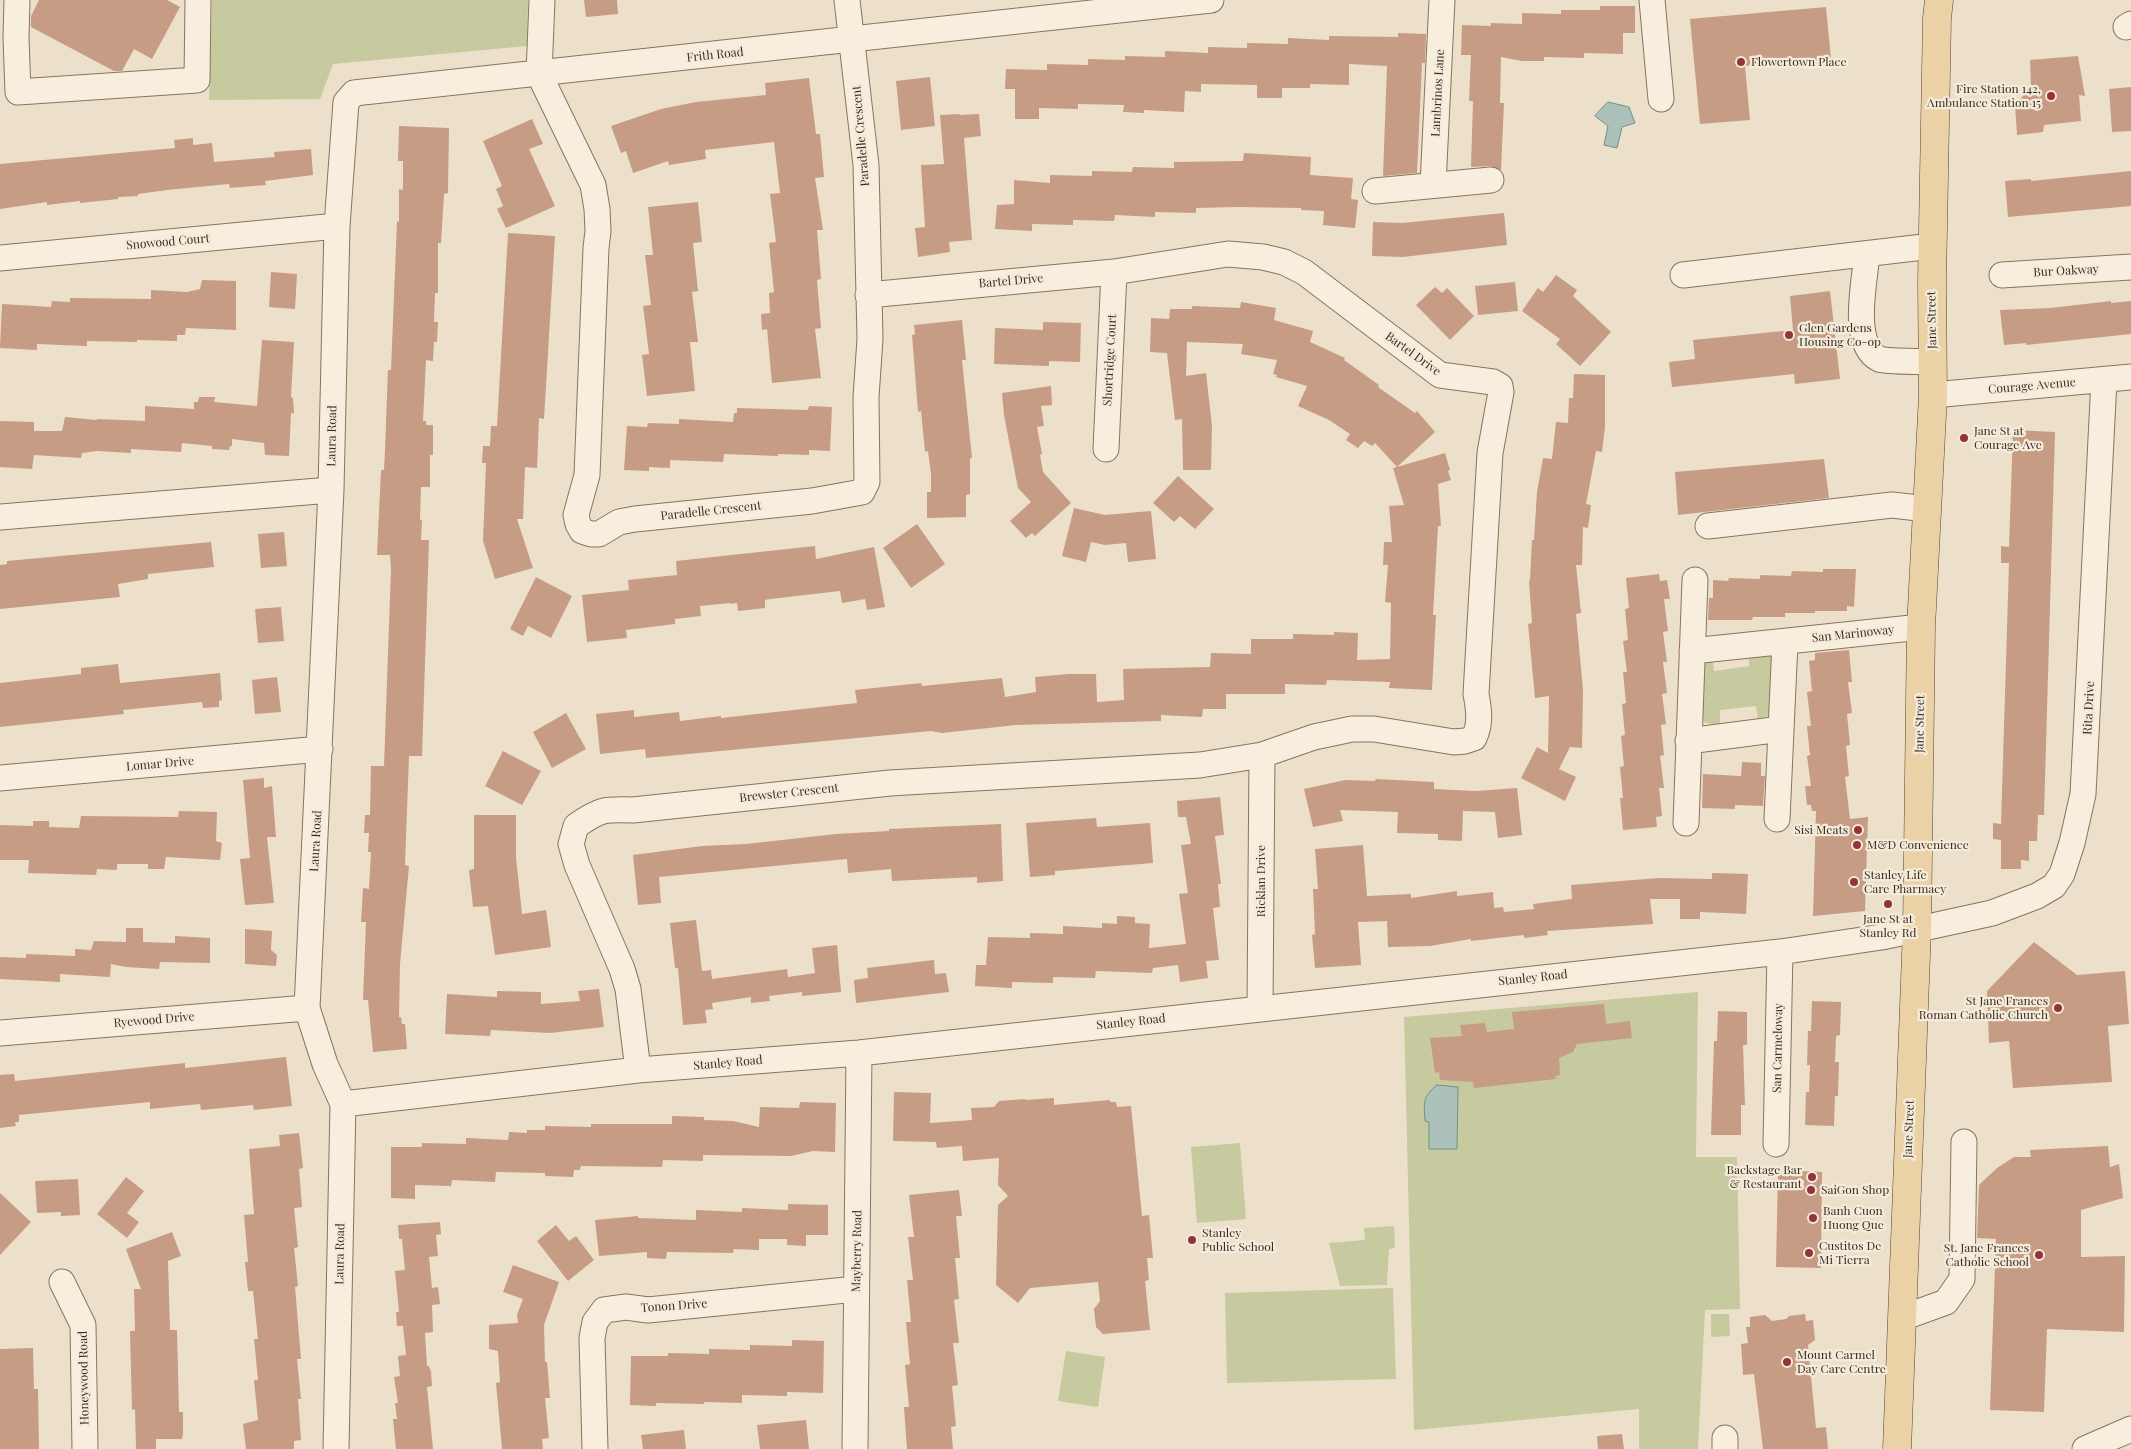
<!DOCTYPE html>
<html>
<head>
<meta charset="utf-8">
<style>
  body { margin:0 }
  canvas { display:block; background:#ece0cb }
</style>
</head>
<body>
<canvas width="2131" height="1449"></canvas>
<script>
const c = document.querySelector('canvas').getContext('2d');
c.lineJoin = 'round';
function fill(path, color) { c.fillStyle = color; c.fill(path, 'evenodd'); }
function stroke(path, color, width, dash) { c.strokeStyle = color; c.lineWidth = width; c.lineCap = dash ? 'butt' : 'round'; c.setLineDash(dash || []); c.stroke(path); }
function label(font, color, halo, rows, align = 'center') {
  c.font = font + ' "Playfair Display",serif'; c.lineWidth = 4.5; c.setLineDash([]); c.textBaseline = 'middle'; c.strokeStyle = halo; c.fillStyle = color; for (const [text, x, y, turn = 0] of rows) {
    c.save(); c.translate(x, y); c.rotate((+turn || 0) * Math.PI / 180); c.textAlign = isNaN(turn) ? turn : align; if (halo) c.strokeText(text, 0, 0); c.fillText(text, 0, 0); c.restore();
  }
}
const green = new Path2D(`
  M212,0H528L527,46L333,64L320,99L209,100Z
  M1772,649L1771,705L1768,716L1758,720L1756,706L1720,710V725L1705,723L1701,717L1704,660L1712,654L1714,671L1749,666V651Z
  M1698,992L1696,1157H1737L1740,1309L1705,1310L1698,1449H1639V1409L1414,1430L1404,1017Z
  M1240,1143L1246,1219L1197,1223L1191,1147Z
  M1394,1226L1395,1248L1389,1249L1387,1285L1340,1286L1329,1243L1365,1240L1364,1228Z
  M1393,1288L1396,1379L1227,1383L1225,1293Z
  M1711,1314H1729L1730,1336L1711,1337Z
  M1066,1351L1105,1357L1098,1407L1058,1401Z`);
const water = new Path2D(`
  M1608,102L1629,107L1635,123L1622,127L1617,148L1604,145L1608,126L1595,116Z
  M1437,1085L1458,1087L1457,1149H1429V1122L1425,1121C1424,1103 1422,1097 1437,1085Z`);
const building = new Path2D(`
  M39,0H167L180,7L152,59L134,49L122,71H114L31,27V16Z
  M584,0H617L618,14L586,17Z
  M1600,6H1635V33H1623V54L1584,53V58L1544,57V61H1522L1501,57L1500,103H1504L1501,170L1490,166L1471,167L1473,101H1469L1471,55H1461L1462,25L1491,26V23L1522,24V13L1561,14V10H1600Z
  M1826,7L1831,59L1745,66L1750,120L1700,124L1690,19Z
  M1398,33L1426,34L1425,63H1422L1417,173L1383,176L1387,66L1349,64V85L1310,84V88H1282V98H1257V85L1201,84V92L1185,91L1184,112L1144,110V113L1123,112L1124,105L1078,104V109L1039,108V119H1015V89H1005L1006,69L1047,70V64L1088,65V59L1125,60V56L1165,57V51L1208,53V47L1247,48V43L1288,44V38L1329,40V36L1398,37Z
  M2078,56L2085,96L2079,95L2081,121L2044,125L2043,132L2017,135L2015,105L2031,87L2030,60Z
  M930,77L935,126L901,130L896,81Z
  M809,78L816,134H820L824,177L815,178L823,230H817L821,279L817,280L821,328L815,329L821,378L772,383L767,329L762,330L761,314L770,313L769,293L774,292L769,243L776,242L770,194L780,193L774,142L705,150L706,159L669,165L668,161L633,173L626,151L621,153L611,126L661,109L696,102L766,95L765,83Z
  M2131,87V131L2112,132L2109,89Z
  M959,114L960,115L979,114L981,136L964,138L972,240L949,242L950,252L918,257L915,228L925,227L921,165L944,164L940,115Z
  M532,119L543,144L529,149L555,206L506,228L497,209L503,206L496,189L502,186L483,141Z
  M399,126L449,128L448,193L444,194L441,243H438V293H435L434,322H438L437,342H434L433,361L426,360L423,421H426V425H433V455H430V487H421L420,520H422L421,540H429L422,756H409L405,865L409,866L400,964L399,1017H401L402,1024H405L407,1049L373,1052L368,1000H363L366,922H361L363,888L369,889L371,852H368L369,833H364L365,815H370L371,766H384L391,569L390,555H377L381,470H384L385,450L388,370H391L397,221L399,222V189L403,190V161H398Z
  M193,138V145L212,143L214,162L275,157L274,152L311,149L313,175L265,181L266,185L230,188L229,184L167,190L138,194V196L118,197V199L80,203V201L47,205V202L0,209V164L175,148L174,140Z
  M1244,153L1311,157L1310,175L1353,178L1351,199L1358,200L1355,228L1323,225L1324,211L1301,210V208L1237,207L1196,208V213L1155,212V217L1115,215L1114,221L1073,220V225L1032,224V231L995,229L997,205L1014,204V180L1050,183V175L1092,176V171L1132,172L1133,167L1174,168V162L1243,161Z
  M2131,171V206L2008,217L2005,181L2031,179V181Z
  M698,202L702,242L693,243L698,291L692,292L698,342H690L695,391L647,396L642,355L649,354L643,306L651,305L645,255H653L648,207Z
  M1504,213L1507,245L1403,257L1372,256L1373,222L1402,223Z
  M508,233L555,236L544,419L539,418L537,468L525,467L523,519H517L533,568L495,579L483,541L486,463H482L483,446H490L491,426H497Z
  M271,272L297,274L295,309L269,307Z
  M1556,275L1577,290L1573,296L1611,332L1580,366L1556,344L1560,339L1522,311L1538,288L1543,292Z
  M202,280L236,281V330L186,328L185,335H177V341L137,340V342L87,341V346L37,344V350L0,348L2,304L51,307L52,301L70,302V298L151,299V290L187,292L200,289Z
  M1515,282L1518,311L1478,315L1475,286Z
  M1435,287L1442,293L1447,288L1474,316L1450,340L1416,305Z
  M1830,291L1840,379L1795,384L1794,374L1672,387L1669,362L1695,359L1693,340L1793,330L1790,296Z
  M2111,301V303L2131,301V334L2026,345V343L2004,345L2000,310L2050,308Z
  M1241,302L1276,308L1274,320L1313,331L1310,342L1345,358L1344,360L1379,385L1378,387L1415,413L1417,411L1435,432L1397,467L1445,453L1450,470L1448,471L1451,480L1438,484L1441,526H1438L1433,615H1436L1432,690L1389,688L1390,682L1327,680L1326,685L1285,684V694H1226V709H1203L1202,717L1161,715V721L1016,725L942,733L931,731L646,758L645,749L600,754L596,714L634,710V717L679,712L680,721L721,716V718L857,703L855,690L921,683L922,686L1002,678L1005,697L1036,692L1035,677L1069,674H1096L1097,702L1124,700L1123,669L1210,667L1211,653L1251,654V639H1293V634L1334,635V632L1358,633L1357,660L1390,659L1391,603L1385,602L1388,565H1383L1384,542H1392L1389,506L1404,505L1393,468L1397,467L1375,443L1372,446L1364,441L1358,448L1346,440L1350,434L1329,420L1298,406L1307,386L1276,377L1277,375L1273,374L1277,360L1241,354L1243,344L1187,342L1186,376L1206,373L1212,426L1211,470H1183L1182,419L1175,420L1167,353L1150,352L1151,318L1169,319L1170,309H1192V306L1240,308Z
  M962,320L966,360H962L972,458H970V494L966,495V517L927,518V492H931V474L928,451L925,452L921,411L918,412L912,335L915,334L914,325Z
  M1043,322L1081,323L1080,362L1049,361V366L994,364L995,328L1043,330Z
  M262,340L294,342L291,397L293,398L294,414L291,413L289,456L265,455L264,443L232,439V446H230L229,450L212,449V446L182,443L181,452L131,449V453L97,451L82,453L81,458L34,455L32,469L0,467V421L34,422V431H62L65,417L97,420V419L145,421V406L194,409V402H198L199,397H215L214,402L257,406Z
  M1574,374L1605,375V427L1602,452L1596,451L1586,504L1591,505L1588,528L1583,527L1582,565H1576L1581,613L1576,614L1583,690L1582,748L1570,747L1559,769L1576,777L1565,801L1521,778L1537,747L1548,753L1549,696L1535,698L1528,624L1532,623L1529,581L1530,580L1532,540H1534L1537,492L1543,458L1552,459L1556,422L1568,423L1569,398H1573Z
  M1051,386L1052,405L1041,406L1044,426L1037,427L1042,454L1040,455L1043,472L1071,503L1035,536L1032,533L1026,538L1010,521L1031,502L1018,488L1004,415L1002,393Z
  M809,406L832,407L830,451L809,450V455L778,454V456L724,454L723,462L670,460V468L649,467V471L624,470L627,426L647,427L648,423L679,424V419L733,422L734,413H737V408L808,410Z
  M2013,430L2055,432L2044,815H2038L2037,841H2029V861L2021,860V869H2001V840L1993,839V823L2001,824L2009,563H2001V546L2009,547Z
  M1824,459L1829,498L1678,515L1675,472Z
  M1178,476L1214,509L1195,529L1180,516L1174,522L1153,503Z
  M1074,508L1105,515L1151,511L1156,559L1128,562L1126,543L1105,545L1091,542L1086,562L1062,556Z
  M917,524L945,564L911,588L883,548Z
  M284,532L287,566L261,568L258,534Z
  M211,542L214,567L148,574V579L118,584L120,597L0,609V565L7,564V561Z
  M815,546L816,559L874,547L885,607L867,610L865,599L842,603L840,591L770,599L765,600V608L738,611L737,603L730,604V603L700,606L701,616L675,619V624L626,630L627,638L587,642L582,595L629,590L628,580L677,575L676,561Z
  M1823,569H1856L1854,607L1847,606V611H1815V613H1785V617H1753L1752,620H1708L1709,598H1713V580L1728,581L1729,578L1760,579V575L1791,576L1792,571L1823,572Z
  M1659,574L1660,581L1667,580L1670,599H1664L1668,631L1663,632L1667,662H1663L1667,693L1662,694L1666,724L1661,725L1664,755L1660,756L1664,788H1659L1662,816L1656,817L1657,827L1623,830L1620,798H1623L1620,767L1624,766L1621,736L1625,735L1622,704L1626,703L1623,672H1627L1623,641L1628,640L1625,609L1629,608L1626,578Z
  M536,577L572,596L551,638L528,626L523,636L510,629Z
  M281,607L284,641L258,643L255,609Z
  M1849,650L1852,682H1848L1852,713L1847,714L1850,745L1846,746L1849,776L1845,777L1850,819L1868,817L1865,911L1813,916L1816,811H1812L1811,805H1807L1805,786H1811L1807,756L1810,755L1807,726H1811L1807,692L1812,691L1809,661L1815,660V653Z
  M118,664L120,683L220,673L222,700L219,701V707L203,708L202,702L123,710L124,714L0,727V683L81,674V668Z
  M277,677L281,712L255,714L252,680Z
  M566,713L586,749L552,768L533,732Z
  M503,751L541,771L522,805L485,786Z
  M1742,762L1761,763V776H1765L1763,806L1735,805V809L1702,808L1703,774L1741,776Z
  M264,778V788L272,786L276,837H267L274,903L245,905L240,859L250,858L243,780Z
  M1376,779L1434,782V789L1476,791L1517,788L1522,835L1498,838L1495,812L1463,811L1462,841L1438,840V834L1397,833L1398,812L1340,810L1343,821L1313,827L1304,789L1345,780L1375,781Z
  M1220,797L1224,835L1215,836L1221,884H1218L1220,907L1213,908L1219,960L1206,961L1208,978L1180,982L1178,965L1153,968L1152,973L1096,971L1095,978L1053,977V983L1012,982V988L975,986L976,965H986L988,937L1030,938V933L1063,934V926L1102,928V923L1117,924V916L1135,917V923L1150,924L1149,948L1186,944L1179,894L1188,893L1181,845L1191,844L1186,817H1178L1177,801Z
  M179,811L217,812L216,841L222,843L220,860L166,857L164,869H148V864H117V870L97,869L96,875L28,873L29,860H0V825L33,826V821H49V827L79,828L81,816L178,817Z
  M474,815H516V857L522,914L546,910L551,947L495,955L488,906L473,907L469,870L474,869Z
  M1096,818L1097,827L1150,823L1153,863L1055,871V875L1030,877L1026,823Z
  M1001,824L1003,881L977,883V877L892,881L891,869L848,873L847,859L659,877L661,903L638,905L633,855L702,846L746,844L836,834L889,831V829Z
  M1363,845L1367,896L1411,894V898L1457,891V896L1493,892L1494,908L1503,907L1504,912L1534,909L1533,904L1572,899L1571,885L1659,878L1712,879V873L1748,874L1746,914L1700,912V919H1680V899H1650L1653,924L1547,931L1548,935L1524,938V935L1471,941V939L1430,946L1388,947L1387,921L1358,922L1361,965L1315,968L1312,935L1315,934L1313,889H1318L1315,849Z
  M696,920L702,971L711,970L712,979L787,969L788,977L815,973L812,948L837,945L841,992L802,996V992L769,996L770,1001L751,1003V997L712,1003L713,1009L705,1010L707,1023L683,1025L678,968H675L670,923Z
  M126,928H143V942L175,943V936L210,938V963L160,962L159,969L126,967L111,964L110,977L60,974V982L0,979V957L26,958V954L75,956V949L91,950L94,941L126,942Z
  M245,929L272,931L271,950L277,955L276,966L245,964Z
  M2034,942L2077,975L2125,971L2129,1024L2108,1026L2112,1082L2013,1088L2009,1041L1989,1043L1987,991Z
  M934,960L935,974L946,973L949,992L856,1003L854,980L868,978L867,968Z
  M599,989L604,1027L550,1033L491,1030L490,1036L445,1034L447,994L497,997V991L541,992V1004L580,1001L578,991Z
  M1812,1001L1841,1002L1840,1035L1836,1036L1835,1062H1839L1838,1096H1835L1834,1126L1805,1125L1806,1092H1809L1810,1065H1807L1808,1031H1811Z
  M1604,1004L1606,1024L1630,1021L1632,1038L1577,1044L1573,1052L1559,1058L1560,1075L1555,1076L1556,1079L1474,1088L1473,1082L1440,1080L1439,1072L1435,1073L1430,1038L1462,1036L1460,1025L1485,1023L1487,1032L1514,1029L1512,1012Z
  M1718,1011L1747,1012V1045H1743L1745,1105H1741V1135H1711L1714,1041H1717Z
  M286,1057L292,1106L254,1110L253,1105L201,1110L200,1104L150,1109V1102L19,1115V1122H15L16,1126L0,1128V1075L14,1074L15,1081L185,1063V1068Z
  M894,1092L931,1093L930,1123L972,1120L971,1108L994,1107L999,1101L1025,1099L1026,1100L1054,1098V1105L1110,1100V1102H1116L1117,1107L1131,1106L1142,1216L1149,1215L1153,1258H1147L1149,1280L1145,1281L1150,1330L1103,1334L1096,1327L1094,1309L1100,1301L1098,1282L1030,1288L1018,1303L996,1285L998,1205L1008,1196L998,1185L999,1158L963,1161L962,1146L937,1148L936,1142L893,1141Z
  M800,1102L836,1103L835,1152L813,1151L791,1156L703,1155V1161L663,1160L662,1167L581,1166L580,1170H574L573,1177L545,1176V1173L496,1172L495,1182L452,1180L451,1186L415,1185V1199L391,1198V1147H422V1143L466,1144V1138L508,1140L509,1132L527,1133V1130H545V1126L591,1127V1124H672V1116L704,1117V1120L733,1121L759,1127L760,1107L799,1108Z
  M299,1133L303,1168L299,1169L302,1207L294,1208L298,1247L294,1248L298,1286L295,1287L301,1359H297L301,1399H298L301,1440L294,1441V1449H246L243,1424L258,1420L254,1380H258L254,1339H258L253,1291H248L245,1262H248L244,1215L254,1214L249,1149L280,1146L279,1135Z
  M2108,1146L2110,1167L2119,1164L2123,1198L2081,1210V1257L2125,1256L2124,1332L2047,1329L2044,1412L1990,1410L1996,1239L1977,1238L1979,1185L1997,1168L2014,1157H2031L2030,1150Z
  M1778,1170L1822,1172L1821,1268L1776,1267Z
  M126,1177L144,1191L127,1213L139,1222L127,1238L97,1214Z
  M78,1179L80,1215L61,1216V1212L37,1213L35,1181Z
  M959,1190L962,1216H956L960,1258H955L959,1299L954,1300L959,1343H953L958,1385L952,1386L956,1426L951,1427L953,1449H907L904,1407H909L905,1365L910,1364L906,1322H911L907,1280H913L908,1237H914L909,1195Z
  M0,1193L31,1222L0,1255Z
  M788,1204L828,1205V1235H806V1246L787,1245V1239H759V1250L734,1249L733,1253L667,1252L666,1259L647,1258V1252L599,1256L595,1220L638,1216V1218L696,1220V1210L742,1212V1208L788,1210Z
  M440,1222L441,1234L436,1235L438,1256L429,1257L432,1288L438,1287L440,1304L432,1305L433,1332L425,1333L427,1366H429L431,1372L432,1386L427,1387L433,1449H396L393,1419H397L395,1403H398L394,1377L400,1376L398,1356L406,1355L403,1326H397L396,1312H399L395,1271L405,1270L402,1239H399L398,1225Z
  M556,1225L569,1241L576,1236L594,1260L568,1281L537,1241Z
  M172,1232L181,1256L168,1261L170,1330H177L179,1412H183V1434L182,1439H156V1449H136L135,1409L132,1410L130,1331H135L134,1289H141L126,1249Z
  M513,1265L559,1282L544,1325L545,1362H547L550,1398H545L549,1438L542,1439L543,1449H502L496,1383L500,1382L498,1351L489,1349V1325L518,1323L517,1315L523,1299L503,1292Z
  M1805,1314L1806,1321L1813,1320L1815,1340L1808,1345L1816,1428L1826,1427L1828,1449H1763L1754,1374L1743,1375L1741,1344L1748,1343L1746,1327H1750V1317L1765,1315L1772,1321L1786,1319L1789,1316Z
  M792,1340L824,1341L823,1393L787,1392V1396L742,1395V1403L704,1402V1404L656,1403V1406L630,1405L631,1356H668V1353L709,1354V1349L750,1350V1345L792,1346Z
  M33,1348L34,1389H38L39,1449H0V1349Z
  M806,1420L809,1449H760L757,1425Z
  M684,1430L686,1449H643L641,1435Z
  M1622,1434L1624,1449H1598L1597,1436Z`);
const minor = new Path2D(`
  M17,0L16,38L18,92L197,80L198,0
  M542,0L539,74L593,185L597,209L598,231L596,248L587,475L576,515L578,524L582,531L591,534H599L619,522L635,519L812,501L862,492L867,482L866,397L870,339L866,165L847,0
  M1652,0L1661,99
  M2126,27L2131,24
  M1433,185L1442,0
  M1375,191L1491,180
  M1867,254C1865,280 1850,344 1879,359C1887,362 1922,361 1933,362
  M0,258L337,226
  M1683,275L1932,246
  M2002,275L2131,267
  M1933,395L2131,377
  M1106,449L1114,272
  M0,517L331,490
  M1708,526L1892,505L1927,509
  M1692,651L1921,627
  M1688,741L1781,729
  M0,778L320,749
  M1777,819L1785,642
  M1686,823L1695,580
  M1260,1008L1262,755
  M0,1033L307,1008
  M638,1070L628,989L622,969L577,865L571,844L576,826C600,809 604,809 633,810L890,783L1200,765L1262,755L1314,737L1352,729H1374L1454,742L1465,741L1474,738C1481,723 1479,710 1476,694L1490,453L1501,392L1500,386L1493,382L1440,375L1304,272L1284,262L1263,257L1228,254L1114,272L868,295
  M343,1104L638,1070L859,1053L1780,952L1882,937L1992,913L2037,896L2054,886L2062,874L2072,843L2083,794L2104,380
  M1776,1144L1780,952
  M62,1282L83,1325L85,1449
  M1902,1318L1946,1302L1962,1279L1964,1142
  M1725,1438V1449
  M336,1449L343,1104L325,1064L307,1008L331,490L337,226L346,102L354,93L1211,0
  M595,1449L592,1338L595,1322L604,1310L626,1307L648,1310L856,1289
  M855,1449L859,1053
  M2085,1449L2131,1429`);
const major = new Path2D(`
  M1897,1449L1917,929L1921,627L1933,395L1932,282L1937,18L1939,0`);
const markers = [
  [1741,62,5,"#92343a"],
  [2051,96,5,"#92343a"],
  [1789,335,5,"#92343a"],
  [1964,438,5,"#92343a"],
  [1858,830,5,"#92343a"],
  [1857,845,5,"#92343a"],
  [1854,882,5,"#92343a"],
  [1888,904,5,"#92343a"],
  [2058,1008,5,"#92343a"],
  [1812,1177,5,"#92343a"],
  [1811,1190,5,"#92343a"],
  [1813,1218,5,"#92343a"],
  [1192,1240,5,"#92343a"],
  [1809,1253,5,"#92343a"],
  [2039,1255,5,"#92343a"],
  [1787,1362,5,"#92343a"]
];
const streetNames = [
  ["Frith Road",715,55,-6],
  ["Lambrinos Lane",1438,93,-87],
  ["Paradelle Crescent",861,136,-95],
  ["Snowood Court",168,242,-5],
  ["Bur Oakway",2066,271,-3],
  ["Bartel Drive",1011,281,-5],
  ["Jane Street",1932,320,-91],
  ["Bartel Drive",1413,354,36],
  ["Shortridge Court",1110,360,-87],
  ["Courage Avenue",2032,386,-5],
  ["Laura Road",332,436,-89],
  ["Paradelle Crescent",711,511,-6],
  ["San Marinoway",1853,634,-6],
  ["Rita Drive",2089,708,-87],
  ["Jane Street",1920,724,-89],
  ["Lomar Drive",160,764,-5],
  ["Brewster Crescent",789,793,-6],
  ["Laura Road",316,841,-87],
  ["Ricklan Drive",1261,881,-90],
  ["Stanley Road",1533,978,-6],
  ["Ryewood Drive",154,1020,-5],
  ["Stanley Road",1131,1022,-6],
  ["San Carmeloway",1778,1048,-89],
  ["Stanley Road",728,1063,-5],
  ["Jane Street",1909,1129,-88],
  ["Mayberry Road",857,1251,-89],
  ["Laura Road",340,1254,-89],
  ["Tonon Drive",674,1306,-4],
  ["Honeywood Road",84,1378,-91]
];
const poiNames = [
  ["Flowertown Place",1751,62],
  ["Fire Station 142,",2041,89,"right"],
  ["Ambulance Station 15",2041,103,"right"],
  ["Glen Gardens",1799,328],
  ["Housing Co-op",1799,342],
  ["Jane St at",1974,431],
  ["Courage Ave",1974,445],
  ["Sisi Meats",1848,830,"right"],
  ["M&D Convenience",1867,845],
  ["Stanley Life",1864,875],
  ["Care Pharmacy",1864,889],
  ["Jane St at",1888,919,"center"],
  ["Stanley Rd",1888,933,"center"],
  ["St Jane Frances",2048,1001,"right"],
  ["Roman Catholic Church",2048,1015,"right"],
  ["Backstage Bar",1802,1170,"right"],
  ["& Restaurant",1802,1184,"right"],
  ["SaiGon Shop",1821,1190],
  ["Banh Cuon",1823,1211],
  ["Huong Que",1823,1225],
  ["Stanley",1202,1233],
  ["Public School",1202,1247],
  ["Custitos De",1819,1246],
  ["Mi Tierra",1819,1260],
  ["St. Jane Frances",2029,1248,"right"],
  ["Catholic School",2029,1262,"right"],
  ["Mount Carmel",1797,1355],
  ["Day Care Centre",1797,1369]
];
fill(green, '#c7ca9f');
fill(water, '#abc1b9');
stroke(water, '#728f86', 1);
fill(building, '#c79c84');
stroke(minor, '#887360', 27);
stroke(major, '#564233', 29);
stroke(minor, '#f7eede', 25);
stroke(major, '#ebd2a6', 28);
for (const [x, y, r, color] of markers) { const dot = new Path2D(); dot.arc(x, y, r, 0, 2 * Math.PI); c.fillStyle = color; c.fill(dot); stroke(dot, '#f4ebda', 2); }
label('12px', '#3a2c22', '#f4ebda', streetNames);
label('12px', '#3a2c22', '#f4ebda', poiNames, 'left');
</script>
</body>
</html>
